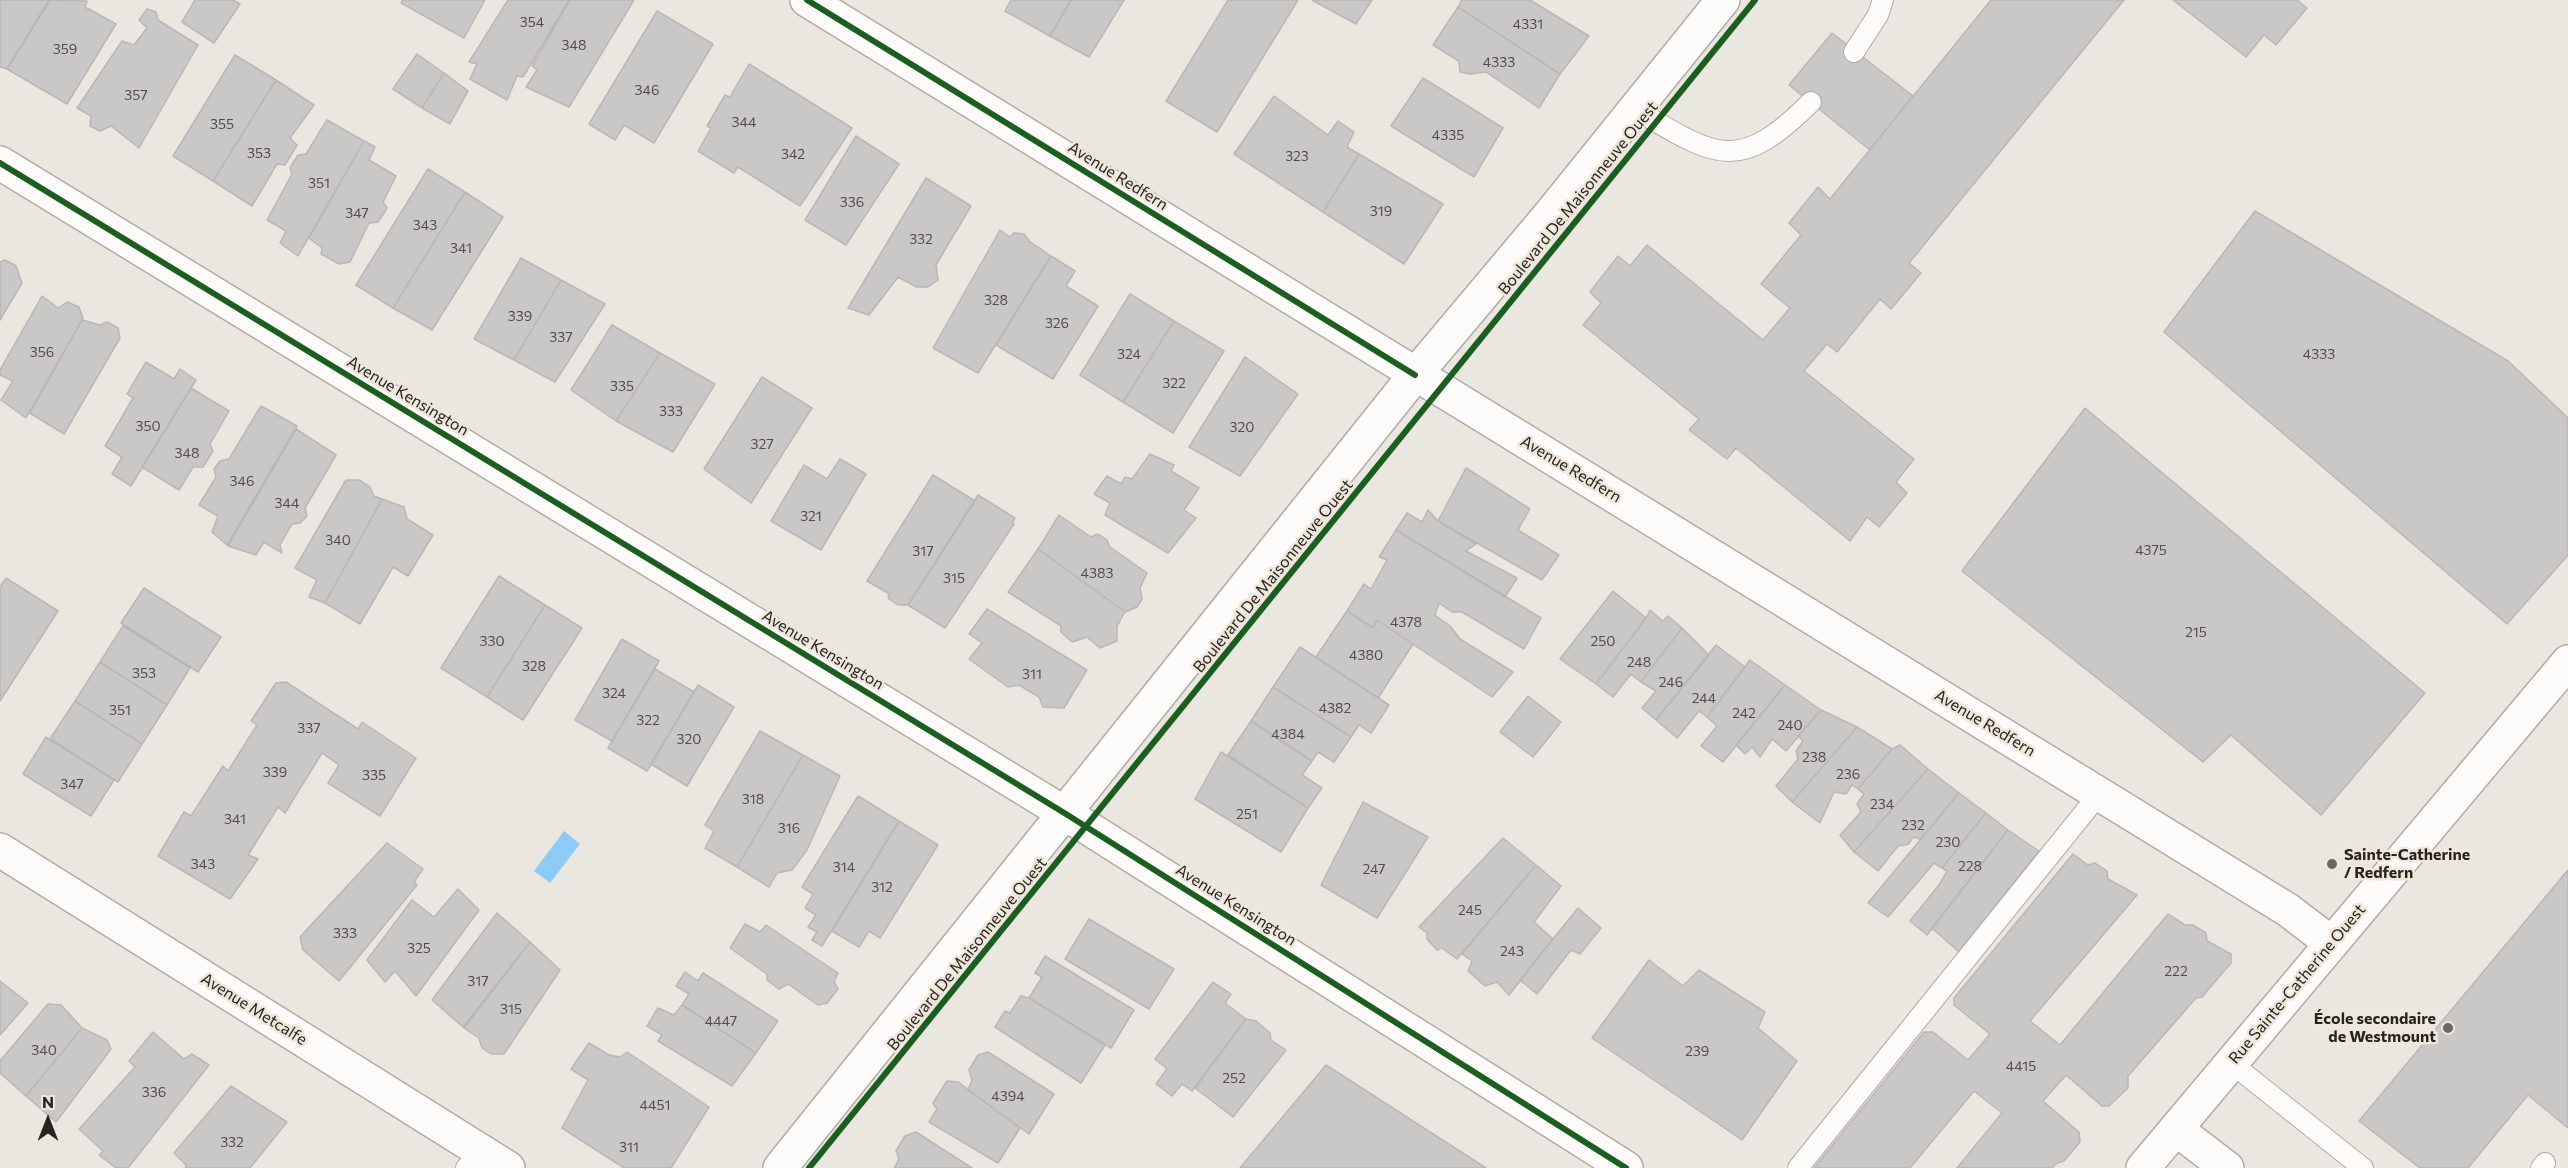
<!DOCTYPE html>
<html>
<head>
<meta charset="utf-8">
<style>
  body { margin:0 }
  #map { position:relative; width:2568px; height:1168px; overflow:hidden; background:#eae6e0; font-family:Commissioner,sans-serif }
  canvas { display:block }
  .north { position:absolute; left:18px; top:1090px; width:60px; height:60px; -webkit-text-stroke:4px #efe7db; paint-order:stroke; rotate:0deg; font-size:16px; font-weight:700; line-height:24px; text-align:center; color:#272420 }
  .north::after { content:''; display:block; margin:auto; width:21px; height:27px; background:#272420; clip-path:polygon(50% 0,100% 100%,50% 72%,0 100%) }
</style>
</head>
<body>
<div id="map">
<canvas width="2568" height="1168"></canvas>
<div class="north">N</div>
</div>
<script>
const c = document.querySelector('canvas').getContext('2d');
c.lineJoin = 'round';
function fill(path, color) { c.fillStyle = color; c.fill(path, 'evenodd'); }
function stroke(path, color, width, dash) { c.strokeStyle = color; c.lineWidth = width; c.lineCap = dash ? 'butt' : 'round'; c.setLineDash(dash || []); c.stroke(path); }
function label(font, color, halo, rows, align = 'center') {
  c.font = font + ' Commissioner,sans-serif'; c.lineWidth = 5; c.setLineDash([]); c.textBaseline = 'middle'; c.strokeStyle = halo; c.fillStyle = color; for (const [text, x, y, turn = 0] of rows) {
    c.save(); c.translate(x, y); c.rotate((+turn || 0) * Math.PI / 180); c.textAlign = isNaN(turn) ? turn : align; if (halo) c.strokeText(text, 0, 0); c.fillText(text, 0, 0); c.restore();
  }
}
const water = new Path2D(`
  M564,831L580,844L550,883L534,871Z`);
const building = new Path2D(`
  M0,0H49L7,69L0,67Z
  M50,0L87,1L85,7L116,24L67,104L7,69Z
  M195,0H233L240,4L214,43L182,22Z
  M403,0H485L464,38L401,3Z
  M508,0H569L523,77L517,76L507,100L470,79L477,64L469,62Z
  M570,0H634L569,107L526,87L537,70L532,66Z
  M1011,0H1071L1050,36L1005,11Z
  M1071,0H1124L1089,57L1050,36Z
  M1228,0H1298L1217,132L1166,101Z
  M1312,0H1372L1356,24Z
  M1462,0H1530L1589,36L1560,74L1458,7Z
  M1991,0H2124L1909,263L1921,273L1891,309L1880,299L1837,352L1827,344L1804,371L1914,459L1896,482L1907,493L1879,527L1867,517L1850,541L1736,448L1727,459L1689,430L1699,419L1583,325L1601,303L1590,292L1618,256L1630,266L1647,245L1763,340L1790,308L1761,284L1801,235L1789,223L1818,187L1830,199Z
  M2173,0H2297L2307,8L2276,45L2264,35L2246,57Z
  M1458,7L1560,74L1539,108L1486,72L1470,74L1460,72L1459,61L1433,45Z
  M147,9L156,12L158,20L198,45L139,148L111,126L100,131L90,126L91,116L77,108L122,41L134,45L147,28L139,20Z
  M657,11L713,44L654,143L624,125L615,140L589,124Z
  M1832,33L1913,96L1870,150L1789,85Z
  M417,54L444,73L422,108L393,89Z
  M235,55L276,80L213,181L173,156Z
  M749,64L852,128L800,206L738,167L734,173L698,151L711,128L707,126L725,95L730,97Z
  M444,73L468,91L450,124L422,108Z
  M1423,78L1503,128L1474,177L1391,126Z
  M276,80L314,105L290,138L297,145L285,165L277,164L252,206L213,181Z
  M1274,96L1328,135L1338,121L1354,132L1347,147L1359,154L1323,212L1234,154Z
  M327,120L364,141L298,256L280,243L286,231L267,220L292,174L290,168L298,155L306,154Z
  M856,136L899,164L846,245L805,220Z
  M364,141L375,147L369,160L396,176L383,202L387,208L378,222L369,223L350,262L339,264L321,254L322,248L309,238Z
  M1359,154L1443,204L1404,264L1323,212Z
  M428,169L465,192L393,308L356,285Z
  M926,178L971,206L936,265L938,280L928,287H917L898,277L869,315L848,308Z
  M465,192L503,217L432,330L393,308Z
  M2255,211L2508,361L2568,418V555L2507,624L2164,332Z
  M1000,230L1010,237L1014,233L1024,234L1029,241L1051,256L978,373L933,348Z
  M1051,256L1075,271L1066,286L1098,306L1053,379L996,345Z
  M521,258L561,280L514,360L474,339Z
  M5,260L16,266L22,283L0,320V262Z
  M561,280L605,304L555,382L514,360Z
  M1130,294L1174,321L1123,402L1080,375Z
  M42,296L58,308L67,302L79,307L83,318L26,418L1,400L13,381L0,375V370Z
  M82,320L100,325L107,322L118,328L120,338L64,434L30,413Z
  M1174,321L1224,351L1173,433L1123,402Z
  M612,325L660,353L616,421L571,390Z
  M660,353L715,384L673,452L616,421Z
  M1245,357L1298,394L1240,476L1189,447Z
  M146,362L174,379L180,369L196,380L131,486L112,474L122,457L105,446L133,398L127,394Z
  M762,377L812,408L751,503L704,469Z
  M191,388L229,411L210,444L213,451L203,467H193L179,490L142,467Z
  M261,406L297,426L227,545L212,532L218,516L199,505L216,477L214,469L220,461L229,459Z
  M2085,408L2425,693L2321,815L2231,735L2203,762L1962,571Z
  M296,429L336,455L305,508L307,516L300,523L292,524L280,545L282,553L264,542L256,555L228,546Z
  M1150,454L1174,465L1171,471L1199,488L1184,510L1196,518L1168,553L1105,515L1110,503L1094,494L1107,476L1121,484L1125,477L1132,479Z
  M840,459L866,474L821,550L771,521L804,465L827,479Z
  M1466,468L1530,509L1518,530L1559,555L1542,580L1438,521Z
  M933,475L975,501L908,605H898L889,599L888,593L867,581Z
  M346,480H359L370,487L374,496L382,499L325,603L309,597L317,580L295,568Z
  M978,495L1015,518L1012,523L1014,524L945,628L908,605Z
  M382,499L404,507L407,519L433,535L408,576L393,567L360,624L325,603Z
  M1428,510L1438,521L1476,544L1466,551L1517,578L1505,597L1396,530L1407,513L1422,522Z
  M1059,515L1091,537L1098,534L1107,540L1110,547L1147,573L1140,588L1142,599L1137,607L1125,612L1038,549Z
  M1396,530L1541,618L1524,649L1462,612H1452L1439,603L1435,615L1450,626L1460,639L1513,672L1492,697L1377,620L1373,628L1347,611L1364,584L1371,589L1387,560L1379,557Z
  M1038,549L1125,612L1117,626V641L1100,648L1087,637L1072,642L1061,632V626L1008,592Z
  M499,576L545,605L487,697L441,668Z
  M6,578L58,611L0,701V587Z
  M144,588L221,637L198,672L121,623Z
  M1613,591L1646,618L1596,684L1560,659Z
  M545,605L582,628L523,720L487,697Z
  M987,609L1087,670L1064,708L1043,707L1039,697L1019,685L1008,687L969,659L982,643L969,634Z
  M1650,610L1663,621L1668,616L1682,628L1641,682L1631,674L1613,697L1596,684L1646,618Z
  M1347,611L1373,628L1377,620L1413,644L1378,698L1316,657Z
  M123,626L190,668L167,705L100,662Z
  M1682,628L1709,655L1656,720L1642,708L1656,691L1641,682Z
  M622,639L659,661L612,741L575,720Z
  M1716,645L1745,667L1707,717L1699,711L1677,738L1656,720Z
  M1300,647L1389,705L1371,733L1359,725L1351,737L1273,687Z
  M1750,660L1785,685L1723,762L1701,746L1717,726L1707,717Z
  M100,662L167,705L142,744L75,701Z
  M655,669L694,692L647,771L608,748Z
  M286,682L358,729L362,722L416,758L380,816L328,783L339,765L322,753L285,813L278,807L248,855L258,859L230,899L158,856L184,812L191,816L223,766L228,771L257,725L251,721L276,683Z
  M698,685L734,707L687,786L651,764Z
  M1785,685L1821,710L1786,751L1772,739L1760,757L1752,747L1745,754L1736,745Z
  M1273,687L1351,737L1334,762L1318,752L1312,761L1251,721Z
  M1528,696L1561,722L1533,757L1500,732Z
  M75,701L142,744L118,782L50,739Z
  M1821,710L1857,727L1792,802L1776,786L1798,759L1796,751L1803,741L1798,736Z
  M1251,721L1312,761L1302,775L1322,788L1308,808L1228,755Z
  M1857,727L1892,749L1858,789L1852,785L1846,794L1834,792L1820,823L1792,802Z
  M760,731L803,755L737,867L705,848L714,831L705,825Z
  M46,737L114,780L91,816L23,774Z
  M1900,745L1928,769L1854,852L1840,835L1861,812L1857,804L1864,794L1858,789L1892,749Z
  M1221,752L1308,808L1281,852L1195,799Z
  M803,755L840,776L807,850L792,870L777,873L769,887L737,867Z
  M1928,769L1959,793L1921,839L1913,837L1909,844L1898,846L1878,871L1854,852Z
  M1959,793L1986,813L1942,868L1934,863L1888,917L1868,903Z
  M858,796L899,821L822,946L812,940L817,932L808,927L816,915L805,908L813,894L802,887Z
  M1363,802L1428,837L1377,918L1321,885Z
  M1986,813L2008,830L1927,935L1910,921L1939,885L1947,871L1942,868Z
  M899,821L938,845L880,938L869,931L859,947L832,931Z
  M2008,830L2039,851L1959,952L1932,928Z
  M1503,838L1536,865L1457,959L1442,948L1437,950L1427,939V933L1419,927Z
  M387,843L423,869L414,882L417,885L339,981L303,950L300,937Z
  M2073,854L2088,865L2095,863L2107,871L2108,879L2137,895L2030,1021L2060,1045L2168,914L2185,925H2193L2206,933L2207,941L2231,954V963L2202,997L2196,998L2128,1076V1088L2109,1106H2102L2066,1075L2043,1101L2079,1132L2080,1142L2064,1161L2057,1163L2052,1168H1957L2002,1113L1974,1091L1910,1168H1814L1924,1032H1933L1968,1060L1990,1034L1954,1005V998Z
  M1536,865L1561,886L1534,922L1553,939L1509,995L1497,982L1485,986L1468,971L1472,961L1462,954Z
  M2568,870V1128L2528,1095L2468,1168H2420L2359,1121Z
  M458,889L479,910L416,996L395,971L385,982L367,960L412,900L434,917Z
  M1578,908L1601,928L1580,954L1571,950L1537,994L1520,980Z
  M497,913L530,942L463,1027L432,1000Z
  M1089,919L1174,969L1149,1009L1065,959Z
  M745,924L760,932L766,925L838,973L834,982L838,989L827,1003L818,1005L788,984L779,989L767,980V974L730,948Z
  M530,942L560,970L504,1054H491L482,1048L479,1038L464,1028Z
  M1045,956L1134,1010L1111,1048L1029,998L1042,977L1035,973Z
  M1649,960L1683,986L1699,970L1765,1012L1758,1028L1797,1061L1742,1140L1592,1038Z
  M685,972L698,981L703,973L778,1021L756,1053L682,1005L689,994L676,986Z
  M0,981L28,1003L0,1035Z
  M1213,982L1231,994L1225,1003L1246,1019L1192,1091L1182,1084L1172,1096L1156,1084L1167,1069L1155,1059Z
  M1021,996L1029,998L1105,1045L1081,1083L995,1027L1005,1011L1010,1013Z
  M48,1004L61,1005L82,1028L26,1096L0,1073V1061Z
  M682,1005L756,1053L732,1086L658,1041L662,1035L647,1026L658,1008L674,1015Z
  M1246,1019L1256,1021L1270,1033L1271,1040L1286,1050L1233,1117L1195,1088Z
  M82,1028L107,1040L111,1049L56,1122L26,1096Z
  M153,1032L184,1059L192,1054L209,1065L128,1168H116L99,1155L103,1151L79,1129L135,1067L129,1061Z
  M589,1043L609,1055L620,1057L627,1052L709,1107L671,1168H624L562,1128L588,1080L571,1069Z
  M988,1052L1054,1094L1029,1134L968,1090L972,1080L969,1070L978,1055Z
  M1326,1065L1486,1168H1240Z
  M947,1081L958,1082L1020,1128L998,1163L929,1122L937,1109L933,1103Z
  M231,1086L287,1122L250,1168H185L187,1166L174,1153Z
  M916,1132L972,1168H894L899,1159L896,1151L905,1136Z`);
const service = new Path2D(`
  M1854,52L1878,15L1883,0
  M1636,110C1716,157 1738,175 1811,102
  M2231,1063L2363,1168
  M466,1168L480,1151
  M1798,1168L2100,793
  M2541,1168L2545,1163`);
const minor = new Path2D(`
  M807,0L2288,910L2331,943
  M0,163L1066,814L1626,1168
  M0,850L508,1168
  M2176,1129L2227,1168
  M780,1168L1415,375L1552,212L1723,0`);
const secondary = new Path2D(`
  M2143,1168L2568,662`);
const cycleway = new Path2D(`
  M807,0L1415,375
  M0,163L1066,814L1626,1168
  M809,1168L1755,0`);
const markers = [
  [2332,864,6,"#6b6863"],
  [2448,1028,6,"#6b6863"]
];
const numberNames = [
  ["354",532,22],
  ["4331",1528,24],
  ["348",574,45],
  ["359",65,49],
  ["4333",1499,62],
  ["346",647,90],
  ["357",136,95],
  ["344",744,122],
  ["355",222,124],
  ["4335",1448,135],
  ["353",259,153],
  ["342",793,154],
  ["323",1297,156],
  ["351",319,183],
  ["336",852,202],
  ["319",1381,211],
  ["347",357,213],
  ["343",425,225],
  ["332",921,239],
  ["341",461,248],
  ["328",996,300],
  ["339",520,316],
  ["326",1057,323],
  ["337",561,337],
  ["356",42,352],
  ["324",1129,354],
  ["4333",2319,354],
  ["322",1174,383],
  ["335",622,386],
  ["333",671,411],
  ["350",148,426],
  ["320",1242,427],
  ["327",762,444],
  ["348",187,453],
  ["346",242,481],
  ["344",287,503],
  ["321",811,516],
  ["340",338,540],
  ["4375",2151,550],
  ["317",923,551],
  ["4383",1097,573],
  ["315",954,578],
  ["4378",1406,622],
  ["215",2196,632],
  ["330",492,641],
  ["250",1603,641],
  ["4380",1366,655],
  ["248",1639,662],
  ["328",534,666],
  ["353",144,673],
  ["311",1032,674],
  ["246",1671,682],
  ["324",614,693],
  ["244",1704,698],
  ["4382",1335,708],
  ["351",120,710],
  ["242",1744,713],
  ["322",648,720],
  ["240",1790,725],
  ["337",309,728],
  ["4384",1288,734],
  ["320",689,739],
  ["238",1814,757],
  ["339",275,772],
  ["236",1848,774],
  ["335",374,775],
  ["347",72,784],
  ["318",753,799],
  ["234",1882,804],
  ["251",1247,814],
  ["341",235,819],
  ["232",1913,825],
  ["316",789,828],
  ["230",1948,842],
  ["343",203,864],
  ["228",1970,866],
  ["314",844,867],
  ["247",1374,869],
  ["312",882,887],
  ["245",1470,910],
  ["333",345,933],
  ["325",419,948],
  ["243",1512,951],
  ["222",2176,971],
  ["317",478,981],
  ["315",511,1009],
  ["4447",721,1021],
  ["340",44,1050],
  ["239",1697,1051],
  ["4415",2021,1066],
  ["252",1234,1078],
  ["336",154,1092],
  ["4394",1008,1096],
  ["4451",655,1105],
  ["332",232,1142],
  ["311",629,1147]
];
const streetNames = [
  ["Avenue Redfern",1118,176,32],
  ["Boulevard De Maisonneuve Ouest",1578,198,-51],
  ["Avenue Kensington",408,396,31],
  ["Avenue Redfern",1571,469,31],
  ["Boulevard De Maisonneuve Ouest",1273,576,-51],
  ["Avenue Kensington",823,650,31],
  ["Avenue Redfern",1985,723,31],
  ["Avenue Kensington",1236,905,32],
  ["Boulevard De Maisonneuve Ouest",967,954,-51],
  ["Rue Sainte-Catherine Ouest",2297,984,-50],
  ["Avenue Metcalfe",254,1009,32]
];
const poiNames = [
  ["Sainte-Catherine",2344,855],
  ["/ Redfern",2344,873],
  ["École secondaire",2436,1019,"right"],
  ["de Westmount",2436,1037,"right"]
];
fill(water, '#8ecbf4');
fill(building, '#cac7c7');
stroke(building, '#b9b7b6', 1.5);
stroke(service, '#afaca7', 22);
stroke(minor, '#afaca7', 36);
stroke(secondary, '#afaca7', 36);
stroke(service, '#fcfbfa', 20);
stroke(minor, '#fcfbfa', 33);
stroke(secondary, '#fcfbfa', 33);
stroke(cycleway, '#1b5e20', 6);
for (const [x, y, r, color] of markers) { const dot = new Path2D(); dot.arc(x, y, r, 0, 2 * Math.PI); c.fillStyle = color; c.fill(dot); stroke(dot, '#efe7db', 2); }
label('14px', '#504d4a', null, numberNames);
label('16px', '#272420', '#efe7db', streetNames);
label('bold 16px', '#272420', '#efe7db', poiNames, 'left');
</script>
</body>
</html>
